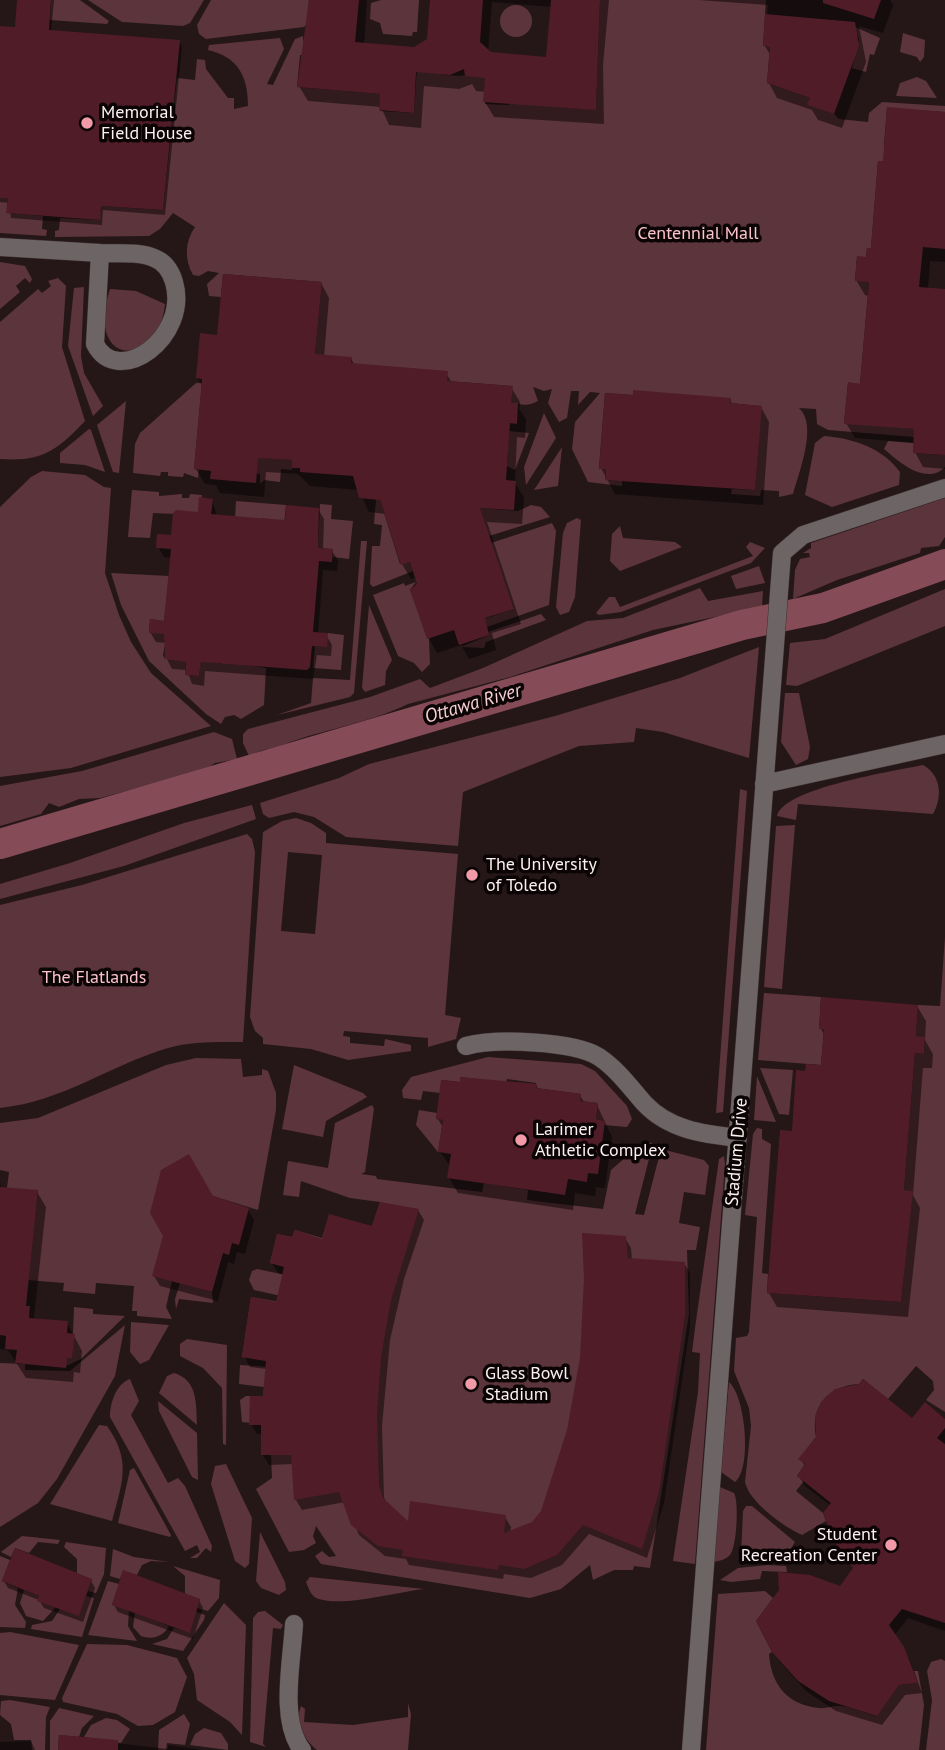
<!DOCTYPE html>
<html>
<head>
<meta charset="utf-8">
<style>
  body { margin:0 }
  canvas { display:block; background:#251618 }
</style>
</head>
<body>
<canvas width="945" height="1750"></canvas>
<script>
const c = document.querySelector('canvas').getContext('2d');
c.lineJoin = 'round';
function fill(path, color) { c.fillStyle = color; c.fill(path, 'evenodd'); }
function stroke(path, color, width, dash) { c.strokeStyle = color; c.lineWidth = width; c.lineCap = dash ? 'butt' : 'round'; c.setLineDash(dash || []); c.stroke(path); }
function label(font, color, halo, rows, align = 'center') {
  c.font = font + ' "PT Sans",sans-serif'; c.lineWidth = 7; c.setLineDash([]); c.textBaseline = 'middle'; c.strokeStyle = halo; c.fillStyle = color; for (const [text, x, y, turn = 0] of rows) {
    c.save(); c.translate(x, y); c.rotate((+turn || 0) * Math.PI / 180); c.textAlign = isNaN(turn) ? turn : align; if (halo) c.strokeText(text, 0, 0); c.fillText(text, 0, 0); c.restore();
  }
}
const green = new Path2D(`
  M51,0H80L109,21L107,24L50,20Z
  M88,0H204L190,23L183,26L122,22Z
  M211,0H309L307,24L304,27L206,39L199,34L197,25Z
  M381,0H419L417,32H413L412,36L383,34L380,23L370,19L371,3Z
  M600,0H766L763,46L770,47L767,83L810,98L808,105L834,114L839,119L868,122L869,113L882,102L945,106V112L887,108L884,145L896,163L878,161L871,248H867L866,257H857L855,280L869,282L860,384L848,383L844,423L915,429L914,437L828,430L817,424L816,409L799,408C818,425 799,472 793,494L779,497V491L761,490L760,496L731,494L732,489L755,490L761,406L730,403L731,399L633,391V395L605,393L599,468L606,469L605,480L622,481V486L588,482L572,449L575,422L600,393L590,392L578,405L579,391H571L567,418L559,422L548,403L552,389L544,391L533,387L538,401C525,408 522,403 511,403L512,386L447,381L351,364L352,358L313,374L322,282L223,274L221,297L209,296L207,284L219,273L208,271L199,276L193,275C184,259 185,241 195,227L173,213L160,229L149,236L55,237V231L59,230L60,218L99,220L101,206L163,210L177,78L195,80L197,59L205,60L206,69L228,98H234V109L248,106C248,76 238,57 208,50L209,45L280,38L284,49L267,84L273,85L295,39L303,36V41H306L305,55H300L297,87L380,94V111L414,113L417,67C431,76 471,79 486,71L485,104L509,105V102L596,110Z
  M500 21a16 16 0 1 1 32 0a16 16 0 1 1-32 0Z
  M853,26L880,38L874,55L870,54L866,72L852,68L859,39Z
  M903,33L925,40L924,57L920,62L917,57L900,52Z
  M917,77L926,81L937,98L896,96L900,83Z
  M0,198H8L7,213L43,216L42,229L47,230L46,236L0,233Z
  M0,262L25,266L32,279L30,283L25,278L16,286L20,292L0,309Z
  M58,278L66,286L62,347L85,421C57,451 41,462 0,459V322L38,289L42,293L51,286L48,281Z
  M84,287L81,356L84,373L103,406L93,416L68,346L74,288Z
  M110,289L136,291L165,304C159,369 84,368 110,289Z
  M196,383H202L194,469L199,470L198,478L184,473L183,477L168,476V472H161L160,476L133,473L135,444L140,433Z
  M126,401L119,473L113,472L97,425Z
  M544,413L556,438L526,485L524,467Z
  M89,429L91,430L105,472L85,465L60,463V453Z
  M509,431L529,433L515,470L507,466Z
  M824,436C852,438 883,448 900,472L899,485L832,507L805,495L815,443Z
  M888,441L914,443L913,453L945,455V467C926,486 899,462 884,449Z
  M562,447L558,486L534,490Z
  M246,457L292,460V470L281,469L280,482L264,480L260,484V474L245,473Z
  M42,471L85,475L104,487L111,488L105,573L119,615L131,642L151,673L211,726L71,768L0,777V507L31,477Z
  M132,490L159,492V496L182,494V498H189L190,494L202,495L198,515L153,513L150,538L128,537Z
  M945,498V537L939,546L921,548L920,553L837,580L793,599L795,570L800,559L810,557L809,553H803L811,548V543Z
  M376,499L380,500L400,564L410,562L413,571L373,587L370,584L372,546H380L382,525L374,524Z
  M236,501L286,505L284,524L263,518L262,521L240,517L235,519Z
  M320,504L332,505L331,519L353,521L349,559L333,557V549L318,548Z
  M531,505L541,507L550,517L489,536L480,508L518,511Z
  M577,518L581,520L575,597L569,612L560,615L556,607L563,533L567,523Z
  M552,523L556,531L549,605L487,627L484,619L514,609L491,543Z
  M620,526L623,538L675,542L682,547L620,571L610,561L612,534Z
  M361,541H367L354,693L350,697L277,715L311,703L313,678L350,680Z
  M750,542L765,548L751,563L621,612L599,615L596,613L609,597H615L620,607L753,556L746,547Z
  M759,566L765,583L736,589L731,576Z
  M111,573L169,576L164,621L150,619L149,632L167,634L163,655L165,659H186L185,675L199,676L201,659L221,664L222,661L266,668L264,705L241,719L234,715L225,717L221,724L206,714L149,661L121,605Z
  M416,582L410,590L429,639L430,664L422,672L414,663L398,656L373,595L404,583L405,586Z
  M700,588L708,601L763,591L762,607L653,630L510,677L408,704C369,723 325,729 285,744C273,749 260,749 249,756L243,743V734L248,729L370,697L420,679L430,688L483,668L587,621L623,618Z
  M945,589V626L797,686L786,685L790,643L825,639Z
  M369,605L392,660L386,671L385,685L365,692L362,688Z
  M541,614L546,620L486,642L484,648L461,647L489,635L488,632Z
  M328,633L344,635L341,670L313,668L315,646Z
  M759,647L749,758L663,732L636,728L634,742L579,746L463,792L458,846L346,837L314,817L294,812L269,818L263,814L260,803L339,778L369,764L555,716L680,678Z
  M785,693H799L810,747L808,759L796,765L781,742Z
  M214,732L232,739L237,759L215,763L189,780L166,786L160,782L100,798L79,799L59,807L49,803L41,814L0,826V786L82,771Z
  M923,765C941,775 943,797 933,814L798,804L796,820L777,816C783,788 895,771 923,765Z
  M740,789L747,791L723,1112L716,1113Z
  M252,805L256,819L124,866L0,899V884L70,863L184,823Z
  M296,818L311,823L326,833V843L458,854L445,1015L461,1018L456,1039L428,1047V1038L344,1031L343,1036L350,1037V1043L384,1046L385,1039L411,1045V1051L348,1060L311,1049L263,1044V1038L255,1031L250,1017L263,832L282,821ZM288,852L322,855L315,934L281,931Z
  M795,825L782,989L764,987L776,826Z
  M247,834L252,839L255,852L243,1042C218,1042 192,1041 168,1048C108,1066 64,1101 0,1108V905L82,885Z
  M945,937V1412L926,1400L934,1390L933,1381L916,1366L888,1399L863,1379L859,1384C828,1386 810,1406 816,1437L799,1459L805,1464L797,1476L804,1481L796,1491L823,1513L826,1521L802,1535C784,1527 749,1502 745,1482L751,1426L749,1408L734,1371L736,1338L747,1336L749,1332L757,1217L745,1215L753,1134L757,1128L762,1129V1139L771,1144L762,1273L768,1274L767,1293L901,1302L912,1191L904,1190L915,1053L924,1054L925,1038L916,1036L918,1005L940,1006Z
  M764,993L821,997L819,1029H824L821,1065L758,1060Z
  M488,1057L581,1064L595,1071L627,1106L632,1119L627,1127L604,1125L605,1121L596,1119L598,1103L580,1101L581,1094L536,1088V1083L507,1079L506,1083L461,1077L460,1082L442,1080L440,1093L423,1091L421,1100L403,1098L402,1090L411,1077Z
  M196,1058L241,1059L243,1077L262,1075V1069L268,1071L276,1093V1110L258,1210L213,1196L163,1236L172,1281L166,1307L172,1319L137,1316V1311H132L134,1286L96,1283L95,1294L63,1291L64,1283L27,1280L38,1191L7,1188L9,1172L0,1170V1123L38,1118L166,1065Z
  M294,1065L363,1093L367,1097L326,1121L323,1137L282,1129Z
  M760,1068L793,1070L789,1115L779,1114Z
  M757,1076L776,1122L754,1120Z
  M372,1105L374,1109L365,1172L361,1174L376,1176L377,1179L482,1192L484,1183L528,1190L527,1200L603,1209L611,1170L643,1142L653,1143L635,1214L644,1215L661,1149L704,1160L709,1166L705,1195L684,1192L679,1223L700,1227L696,1250H687L689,1314L650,1568L634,1566L633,1570H614L593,1580L590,1565L561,1589L530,1598L321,1564L315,1556L322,1551L329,1557L336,1556L316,1526L313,1536L316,1543L304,1550L289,1552L256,1489L272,1478L271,1455H261L268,1425L242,1422L240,1400L246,1396H263L264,1387L239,1384L240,1365L271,1367L272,1362L242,1357L251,1297L280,1302L281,1296L254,1290L249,1280L252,1271L257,1269L286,1275L288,1268L270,1263L277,1234L292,1237L295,1230L322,1238L329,1215L371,1229L380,1202L350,1198L301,1181L299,1197L283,1195L288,1161L328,1168L335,1123Z
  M419,1110L437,1113L436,1119L443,1120L438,1152L416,1125Z
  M724,1156L725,1164L695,1564L673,1561L698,1392L700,1353L692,1352L695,1328L719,1159Z
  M180,1283L212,1292L213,1303L179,1299L176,1309L175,1299Z
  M74,1307L93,1309V1314L125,1316L81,1359L66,1366V1358H72Z
  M131,1322L169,1325L149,1360L140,1364L130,1352Z
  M125,1325L115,1376L57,1479L38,1503L0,1527V1363L25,1364V1370L70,1371Z
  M187,1339L227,1345L226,1445L223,1444L222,1388L203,1368L180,1356V1344Z
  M174,1373C198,1380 196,1404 197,1425L159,1393L167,1376Z
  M130,1379L139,1401L131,1415L168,1483L178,1478L185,1486L212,1546L211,1552L206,1548L197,1558H190L200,1552L197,1545L185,1551L110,1417C110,1403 116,1384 130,1379Z
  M729,1382C746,1397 752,1470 735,1482L721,1472Z
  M158,1401L197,1433L198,1480L192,1477L159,1411Z
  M99,1425L107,1426C132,1461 122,1483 112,1521L50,1504Z
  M226,1464L252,1518L249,1564L245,1568L235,1561L211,1484L215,1466Z
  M134,1468L171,1535L170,1537L118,1523L130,1470Z
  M720,1487L734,1493C739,1501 737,1547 730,1555C726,1559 720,1561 714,1562Z
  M746,1506H752L795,1542L786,1557L746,1559L741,1556L743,1511Z
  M260,1532L285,1582L286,1590L279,1595L261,1588L256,1581Z
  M22,1536L60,1540L58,1544L38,1542L29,1553L15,1548L11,1557L1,1552Z
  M66,1542L106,1548L104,1574L96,1593L88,1591L92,1579L77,1574V1559L64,1547Z
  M113,1549L134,1557L169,1562L151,1561L142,1565L137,1575L123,1571L120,1579L110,1576Z
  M0,1556L10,1560L2,1581L18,1588L15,1605L26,1622L25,1628L0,1627Z
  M768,1565L786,1566L787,1572L762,1571L760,1579L731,1582L720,1580L738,1568Z
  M173,1566L220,1580L219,1598L208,1611L197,1608L200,1599L185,1594V1576Z
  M310,1577L424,1589C397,1592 344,1607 319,1599C311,1597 309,1589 306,1582Z
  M108,1581L119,1584L112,1605L129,1610L128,1626L137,1641L88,1635Z
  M24,1590L39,1596L38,1601L56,1607L43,1621L26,1616L20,1603Z
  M765,1591L773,1598L756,1621L772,1652L769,1654C771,1684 787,1705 819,1708C826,1709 835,1705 840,1706C851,1707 865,1713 876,1716L899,1685L918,1683L914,1671H918L924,1705L919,1750H706L718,1594Z
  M86,1596L94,1598L82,1637L31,1629L32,1625L52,1621L60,1609L79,1615Z
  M224,1603L246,1625L242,1735L230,1722L197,1700L194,1674L187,1658Z
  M265,1611L283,1625L281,1629L273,1628L263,1744L266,1747L250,1742L253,1618L258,1612Z
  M135,1612L169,1626C163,1637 152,1640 141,1636L133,1627Z
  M196,1612L205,1615L204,1620L183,1651L152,1644L167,1639L174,1628L190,1632Z
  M10,1632L79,1645L55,1700L0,1695V1633Z
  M87,1644L127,1645L177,1658L187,1677L175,1712L153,1725L138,1726L117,1714L63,1702L62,1698Z
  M941,1659L945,1661V1750H926L932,1700L927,1671L931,1662Z
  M10,1700L50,1707L46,1717L45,1750H32L31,1740H14L11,1724L0,1715L1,1701Z
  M408,1703L411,1714L408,1750H317C304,1740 295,1721 301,1706L305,1709L304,1722L353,1725L408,1717Z
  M59,1708L94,1716L82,1728L79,1737L59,1735L58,1750H50V1721Z
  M184,1714L190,1724L185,1745L167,1743L166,1750H158L159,1730Z
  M106,1718L117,1720L130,1729L121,1743L84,1737L91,1725Z
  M204,1728L221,1733L228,1744V1750L190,1745L195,1734Z`);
const shadow = new Path2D(`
  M19,0H54L51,32L179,41L182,47L165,215L103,210L102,225L11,218L9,203L0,202V28L17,29Z
  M310,0H367L364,45L415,49L429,40L432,0H609L603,65L604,124L494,117L485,102L486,92L476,91L472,84L459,89L424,86L421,128L389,125L381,107L308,101L299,86ZM492,2L552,7L548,59L488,52Z
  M698,0H890L893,5L883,33L859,26L866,62L842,128L818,120L812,110L777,98L769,83L771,56L765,46L768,5Z
  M945,114V262L930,261L928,289L945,291V469L923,467L915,452V443L855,438L846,423L862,386L869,296L865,295L856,280L872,250L884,163Z
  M321,283L329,298L324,357L351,359L355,365L446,373L452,383L511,387L520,402L519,409L526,419L525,438L517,437L515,482L524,498L522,524L487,522L521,624L492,633L496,650L469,659L461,645L437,653L429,639L412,590L419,585L417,577L411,579L402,564L386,514L369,512L359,490L310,486L298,474L266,472L264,497L220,493L216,485L205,484L196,469L203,388L198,378L219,337Z
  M730,400L733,405L761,407L769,422L763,505L615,494L601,468Z
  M212,500L217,516L286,522L318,509L324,519L323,550L332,551L338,560L337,571L323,570L318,634L326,635L332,645L331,656L317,655L313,679L205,671L204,686L192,684L187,670L172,669L167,659L166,643L156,642L150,632L166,623L172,558L164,557L158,547L200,514Z
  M917,1006L926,1021L925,1040L933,1054L932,1068H923L913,1195L920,1208L908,1317L777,1307L769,1293L793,1133L806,1073L822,1066L825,1036L821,1029Z
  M536,1085L539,1090L580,1096L585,1103L597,1105L612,1137L605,1188L596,1187L595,1196L575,1193L573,1210L458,1193L449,1178L451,1167L440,1152L443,1128L438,1119Z
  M0,1178L1,1189L37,1192L46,1207L34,1317L36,1320L67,1323L82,1351L80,1373L74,1372L73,1382L26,1378L8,1350L0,1349Z
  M212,1198L248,1210L254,1220L245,1254L237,1252L234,1264L228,1262L218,1301L160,1286L154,1276Z
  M418,1210L424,1220L404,1279L390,1340L382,1426L384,1497L386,1503L409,1525L505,1517L511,1527L510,1533L534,1523L543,1512L625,1238L631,1248L632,1260L684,1263L690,1273V1326L664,1503L647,1558L589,1534L562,1565L531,1578L504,1574L503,1579L409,1565L406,1559L385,1556L359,1535L345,1502L302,1510L296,1500L294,1464L269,1465L263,1455V1434H257L251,1424L265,1398L267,1369L250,1367L244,1356L278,1304L284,1275L278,1273L272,1263L323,1241L373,1228Z
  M913,1420L945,1421V1631L908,1618L894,1636L909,1659L922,1693L905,1695L882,1725L836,1711L806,1691L780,1662L758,1621L841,1588L855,1569L831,1506L805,1486L799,1476L805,1467L801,1459Z
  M4,1581H91L95,1588L83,1622L44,1608L39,1600L8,1588Z
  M199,1600L203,1608L193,1639L118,1612L114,1605Z
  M60,1737L168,1749V1745L203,1750H60Z
  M31,1741L35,1750H0V1742Z`);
const river = new Path2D(`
  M0,844L742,625L823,608L945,564`);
const building = new Path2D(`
  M17,0H51L49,30L180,40L163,210L101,206L100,220L6,213L8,198H0V26L15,27Z
  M309,0H359L355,42L414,47L427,39L430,0H483L480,42L491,52L546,57L551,0H600L596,110L483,102L485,78L465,76L464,69L450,75L416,72L414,113L379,110L380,94L297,87Z
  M823,0H881L874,19L823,3Z
  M765,14L855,22L859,46L834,114L807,105L810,98L767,83L770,47L763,46Z
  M887,107L945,112V249L923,247L919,287L945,289V455L913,453L914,429L844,424L848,382L860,384L869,282L855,281L857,256L866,257L867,248H871L878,161H883Z
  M223,274L322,282L315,354L352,357L351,363L448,371L447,381L513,386L511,403H518L517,424L510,423L506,480L516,481L514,510L480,508L514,609L485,618L489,635L459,645L454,630L427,639L410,590L417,584L410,562L401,565L380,500L359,498L353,476L300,472V468H292V460L258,458L256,483L210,479L211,471L194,469L202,379L196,378L200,333L217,335Z
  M633,390L731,398L730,403L762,406L755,490L605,480L606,469H599L605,393L633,395Z
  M199,497L213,499L211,514L245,517L285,520L286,505L319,508L318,548L333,549L332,562L319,561L313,632L328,633L327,647L312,646L310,667L307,670L201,662L199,676L185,675L186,662L165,659L164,634L149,633L150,619L164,621L169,570L171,549L156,548L157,534L171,535L173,513L176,510L198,512Z
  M821,997L918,1005L916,1036L925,1037L924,1054L915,1053L904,1190L913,1191L901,1302L767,1293L780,1130L792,1131L796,1070L805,1071L806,1064L821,1065L824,1029H819Z
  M460,1077L537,1084L536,1088L581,1094L580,1101L598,1103L596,1119L605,1121L598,1174L588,1173L587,1182L568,1179L565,1195L447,1178L451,1154L438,1152L443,1120L436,1119L441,1080L460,1082Z
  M189,1154L213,1196L249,1208L239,1245L232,1243L229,1255L223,1253L212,1292L152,1276L163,1236L150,1213L161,1170Z
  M0,1187L38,1190L26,1306H30L29,1318L68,1321L67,1333L75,1334L72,1358H67L66,1368L15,1363L17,1350L5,1349L6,1336L0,1335Z
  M380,1202L419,1209L391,1300L381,1357L377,1414L379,1485L383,1498L408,1521L410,1501L506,1515L504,1533L532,1522L541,1511L567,1430L580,1358L584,1279L582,1233L626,1236L628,1258L685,1262V1315L659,1492L642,1549L583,1525L557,1555L524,1569L499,1565L498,1570L402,1556L403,1550L378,1546L351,1525L339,1492L294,1500L291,1455H261V1425H249L250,1396H263L266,1361L242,1357L251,1297L276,1302L284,1267L270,1263L277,1234L292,1237L295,1230L322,1239L329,1214L372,1226Z
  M863,1379L912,1418L925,1402L945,1419V1428L937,1438L945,1444V1623L902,1609L889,1625L904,1647L918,1683L899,1685L877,1716L829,1701L798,1681L772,1652L756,1621L779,1590L778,1572L810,1575L840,1586L853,1568L834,1541L823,1513L831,1503L797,1476L805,1464L798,1459L816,1437L815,1416L821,1402L835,1389L859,1384Z
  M15,1548L92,1579L79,1616L37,1601L39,1596L2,1581Z
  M123,1570L200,1599L190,1633L112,1605Z
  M59,1735L118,1740V1750H58Z`);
const minor = new Path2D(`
  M0,247L100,253
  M100,253C117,254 139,251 154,258C165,262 171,272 174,282C190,337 118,389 95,344Z
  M764,784L945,744
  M466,1046C495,1038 574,1041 599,1057C617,1069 630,1087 644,1103C669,1130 703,1134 738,1138
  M294,1624C292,1661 279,1720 302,1750
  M691,1750L782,553L803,535L945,488`);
const markers = [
  [87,123,7,"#f39aa9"],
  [472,875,7,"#f39aa9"],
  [521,1140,7,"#f39aa9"],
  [471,1384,7,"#f39aa9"],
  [891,1545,7,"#f39aa9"]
];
const poiNames = [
  ["Memorial",101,113],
  ["Field House",101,134],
  ["The University",486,865],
  ["of Toledo",486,886],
  ["Larimer",535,1130],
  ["Athletic Complex",535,1151],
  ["Glass Bowl",485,1374],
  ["Stadium",485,1395],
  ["Student",877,1535,"right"],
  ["Recreation Center",877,1556,"right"]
];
const parkNames = [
  ["Centennial Mall",698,234],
  ["The Flatlands",94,978]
];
const streetNames = [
  ["Stadium Drive",737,1152,-85]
];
const waterNames = [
  ["Ottawa River",473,704,-16]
];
fill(green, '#5c343b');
fill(shadow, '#0007');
stroke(river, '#854b56', 30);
fill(building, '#501c28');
stroke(minor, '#3f3032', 19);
stroke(minor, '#6d6465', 18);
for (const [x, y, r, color] of markers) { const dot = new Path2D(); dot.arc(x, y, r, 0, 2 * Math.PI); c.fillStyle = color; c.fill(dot); stroke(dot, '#0a0405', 2.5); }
label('18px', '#fcf1f2', '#0a0405', poiNames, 'left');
label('18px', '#fcc3cc', '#0a0405', parkNames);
label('18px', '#fcf1f2', '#0a0405', streetNames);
label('italic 19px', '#f6d0d5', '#0a0405', waterNames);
</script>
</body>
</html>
